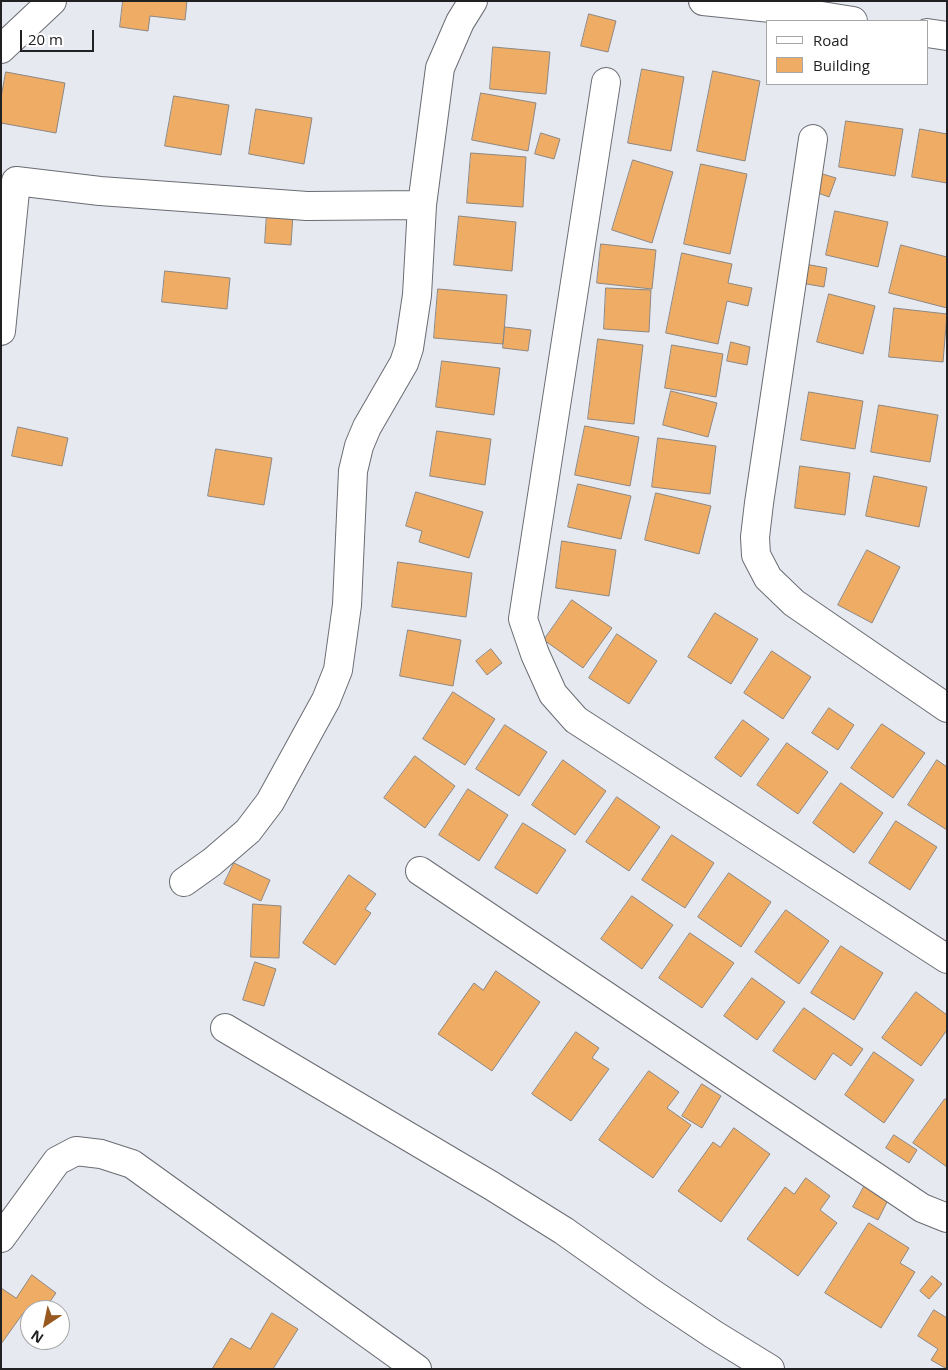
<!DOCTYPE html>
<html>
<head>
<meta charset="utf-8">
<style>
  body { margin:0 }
  #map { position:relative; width:948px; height:1370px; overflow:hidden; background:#e7e9f1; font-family:"Open Sans",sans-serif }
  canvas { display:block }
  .frame { position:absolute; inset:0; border:2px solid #212124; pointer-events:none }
  .legend { position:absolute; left:766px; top:20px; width:162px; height:65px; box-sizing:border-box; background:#fff; border:1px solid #a6a6a7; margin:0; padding:6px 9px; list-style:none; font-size:15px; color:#212124 }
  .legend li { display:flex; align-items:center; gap:10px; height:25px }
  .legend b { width:25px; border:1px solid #a6a6a7 }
  .north { position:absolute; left:20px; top:1300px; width:50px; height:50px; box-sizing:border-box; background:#fff; border:1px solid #a6a6a7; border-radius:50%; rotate:214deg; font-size:14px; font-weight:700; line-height:20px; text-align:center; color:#212124 }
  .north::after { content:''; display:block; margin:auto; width:18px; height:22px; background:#97591f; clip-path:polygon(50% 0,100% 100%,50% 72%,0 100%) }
  .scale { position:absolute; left:20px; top:30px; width:74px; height:22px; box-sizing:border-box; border:2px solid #212124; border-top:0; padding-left:6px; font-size:15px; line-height:18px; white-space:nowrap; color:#212124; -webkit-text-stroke:4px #fff; paint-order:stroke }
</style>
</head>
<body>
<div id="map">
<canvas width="948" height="1370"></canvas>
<div class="frame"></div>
<ul class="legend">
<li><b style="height:6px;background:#fff"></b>Road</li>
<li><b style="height:14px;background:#eeac64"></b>Building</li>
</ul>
<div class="north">N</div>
<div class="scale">20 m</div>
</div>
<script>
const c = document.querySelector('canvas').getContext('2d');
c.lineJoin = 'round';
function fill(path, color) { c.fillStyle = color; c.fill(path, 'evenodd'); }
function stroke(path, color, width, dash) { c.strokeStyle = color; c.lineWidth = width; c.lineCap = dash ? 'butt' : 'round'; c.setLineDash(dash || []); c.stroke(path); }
const building = new Path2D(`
  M123,1H187L185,20L150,16L148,31L120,27Z
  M589,14L616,21L608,52L581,46Z
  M493,47L550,52L546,94L490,89Z
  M642,69L684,77L671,151L628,143Z
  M713,71L760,81L745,161L697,151Z
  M6,72L65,83L56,133L1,123V98Z
  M481,93L536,103L528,151L472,140Z
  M174,96L229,105L221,155L165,146Z
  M256,109L312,118L304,164L249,154Z
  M846,121L903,129L895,176L839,167Z
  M920,129L947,134V183L912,177Z
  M541,133L560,139L554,159L535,154Z
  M471,153L526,157L523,207L467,203Z
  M633,160L673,172L652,243L612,230Z
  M701,164L747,174L730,254L684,244Z
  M816,172L836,178L829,197L810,190Z
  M835,211L888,222L878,267L826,255Z
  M267,212L293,214L291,245L265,243Z
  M459,216L516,222L512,271L454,265Z
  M601,244L656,250L652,289L597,283Z
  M901,245L947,257V308L889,293Z
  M682,253L732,264L728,283L752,288L748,306L727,301L718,344L666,333Z
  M805,264L827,268L824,287L801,283Z
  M165,271L230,278L227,309L162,302Z
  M606,288L651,290L649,332L604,329Z
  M438,289L507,295L503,344L434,338Z
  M829,294L875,306L863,354L817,342Z
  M894,308L947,314L943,362L889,357Z
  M505,327L531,330L528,351L503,348Z
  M598,339L643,345L634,424L588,419Z
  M731,342L750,347L747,365L727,361Z
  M672,345L723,354L716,397L665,388Z
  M442,361L500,368L494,415L436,407Z
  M671,391L717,403L708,437L663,425Z
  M809,392L863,401L855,449L801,440Z
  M879,405L938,415L930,462L871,452Z
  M585,426L639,437L630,486L575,475Z
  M18,427L68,438L62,466L12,456Z
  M437,431L491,439L485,485L430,476Z
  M658,438L716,446L710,494L652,487Z
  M216,449L272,458L264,505L208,496Z
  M800,466L850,473L845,515L795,508Z
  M874,476L927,487L919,527L866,516Z
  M578,484L631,496L621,539L568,527Z
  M416,492L483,512L469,558L419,542L422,531L406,526Z
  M656,493L711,506L699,554L645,540Z
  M562,541L616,550L609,596L556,588Z
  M867,550L900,567L872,623L838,605Z
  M398,562L472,573L466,617L392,607Z
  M572,600L612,628L583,668L544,640Z
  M715,613L758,639L731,684L688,657Z
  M408,630L461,640L453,686L400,676Z
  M617,634L657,661L629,704L589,678Z
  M491,649L502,663L487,675L476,661Z
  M772,651L811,677L783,719L744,693Z
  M453,692L495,719L465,765L423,739Z
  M829,708L854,725L838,750L812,733Z
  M743,720L769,739L741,777L715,758Z
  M882,724L925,753L893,798L851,768Z
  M505,725L547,752L519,796L476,769Z
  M787,743L828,772L798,814L757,785Z
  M415,756L455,786L425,828L384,798Z
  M563,760L606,791L575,835L532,805Z
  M937,760L947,767V830L908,805Z
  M841,783L883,813L854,853L813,823Z
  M468,789L508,815L479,861L439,835Z
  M617,797L660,827L629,871L586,842Z
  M896,821L937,847L910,890L869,863Z
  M523,823L566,850L537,894L495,868Z
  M672,835L714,863L685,908L642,880Z
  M234,863L270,880L261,901L224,884Z
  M729,873L771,902L741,947L698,917Z
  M349,875L376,894L365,909L371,913L335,965L303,943Z
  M632,896L673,925L642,969L601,939Z
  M253,904L281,906L279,958L251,957Z
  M786,910L829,941L799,984L755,952Z
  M690,933L734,963L702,1008L659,978Z
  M841,946L883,973L854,1020L811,993Z
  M255,962L276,969L264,1006L243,1000Z
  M496,971L540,1002L492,1071L438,1034L474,983L483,990Z
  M752,978L785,1002L757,1040L724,1016Z
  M916,992L947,1015V1030L921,1066L882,1038Z
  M804,1008L863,1049L851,1066L833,1053L815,1080L773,1051Z
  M576,1032L599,1048L592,1058L609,1069L571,1121L532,1094Z
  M874,1052L914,1080L884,1123L845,1095Z
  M649,1071L679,1092L667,1108L691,1125L653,1178L599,1140Z
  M702,1084L721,1096L702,1128L682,1116Z
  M945,1099L947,1100V1167L913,1143Z
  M734,1128L770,1154L721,1222L678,1191L713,1142L720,1147Z
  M894,1135L917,1150L909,1163L886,1148Z
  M806,1178L830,1196L820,1210L837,1223L798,1276L747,1239L785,1187L794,1194Z
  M865,1185L889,1198L878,1220L853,1207Z
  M869,1223L909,1248L900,1263L915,1272L881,1328L825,1293Z
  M32,1275L56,1293L44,1310H30V1317L24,1312L1,1344V1288L16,1298Z
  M932,1276L942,1284L929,1299L920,1291Z
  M934,1310L947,1318V1369L931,1360L938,1349L918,1336Z
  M272,1313L298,1329L273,1369H212L231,1338L250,1349Z`);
const street = new Path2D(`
  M703,1L771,8L853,21
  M927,33L947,36
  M1,49L52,1
  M606,82L523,619L535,654L553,694L576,720L947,959
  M813,139L759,503L755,537L756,555L768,578L794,603L947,708
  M1,331L16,181L100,191L307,206L422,205
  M420,871L922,1208L947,1218
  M184,882L212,862L248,831L270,802L326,700L338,670L347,605L353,471L359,446L367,427L404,363L409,348L417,295L422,205L440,68L460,22L473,1
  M225,1028L492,1186L564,1231L653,1294L713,1334L770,1369
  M1,1238L57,1161L76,1151L101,1154L132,1164L417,1369`);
fill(building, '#eeac64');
stroke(building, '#8d8782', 1);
stroke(street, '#6a6c72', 30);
stroke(street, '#fff', 28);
</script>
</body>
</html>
